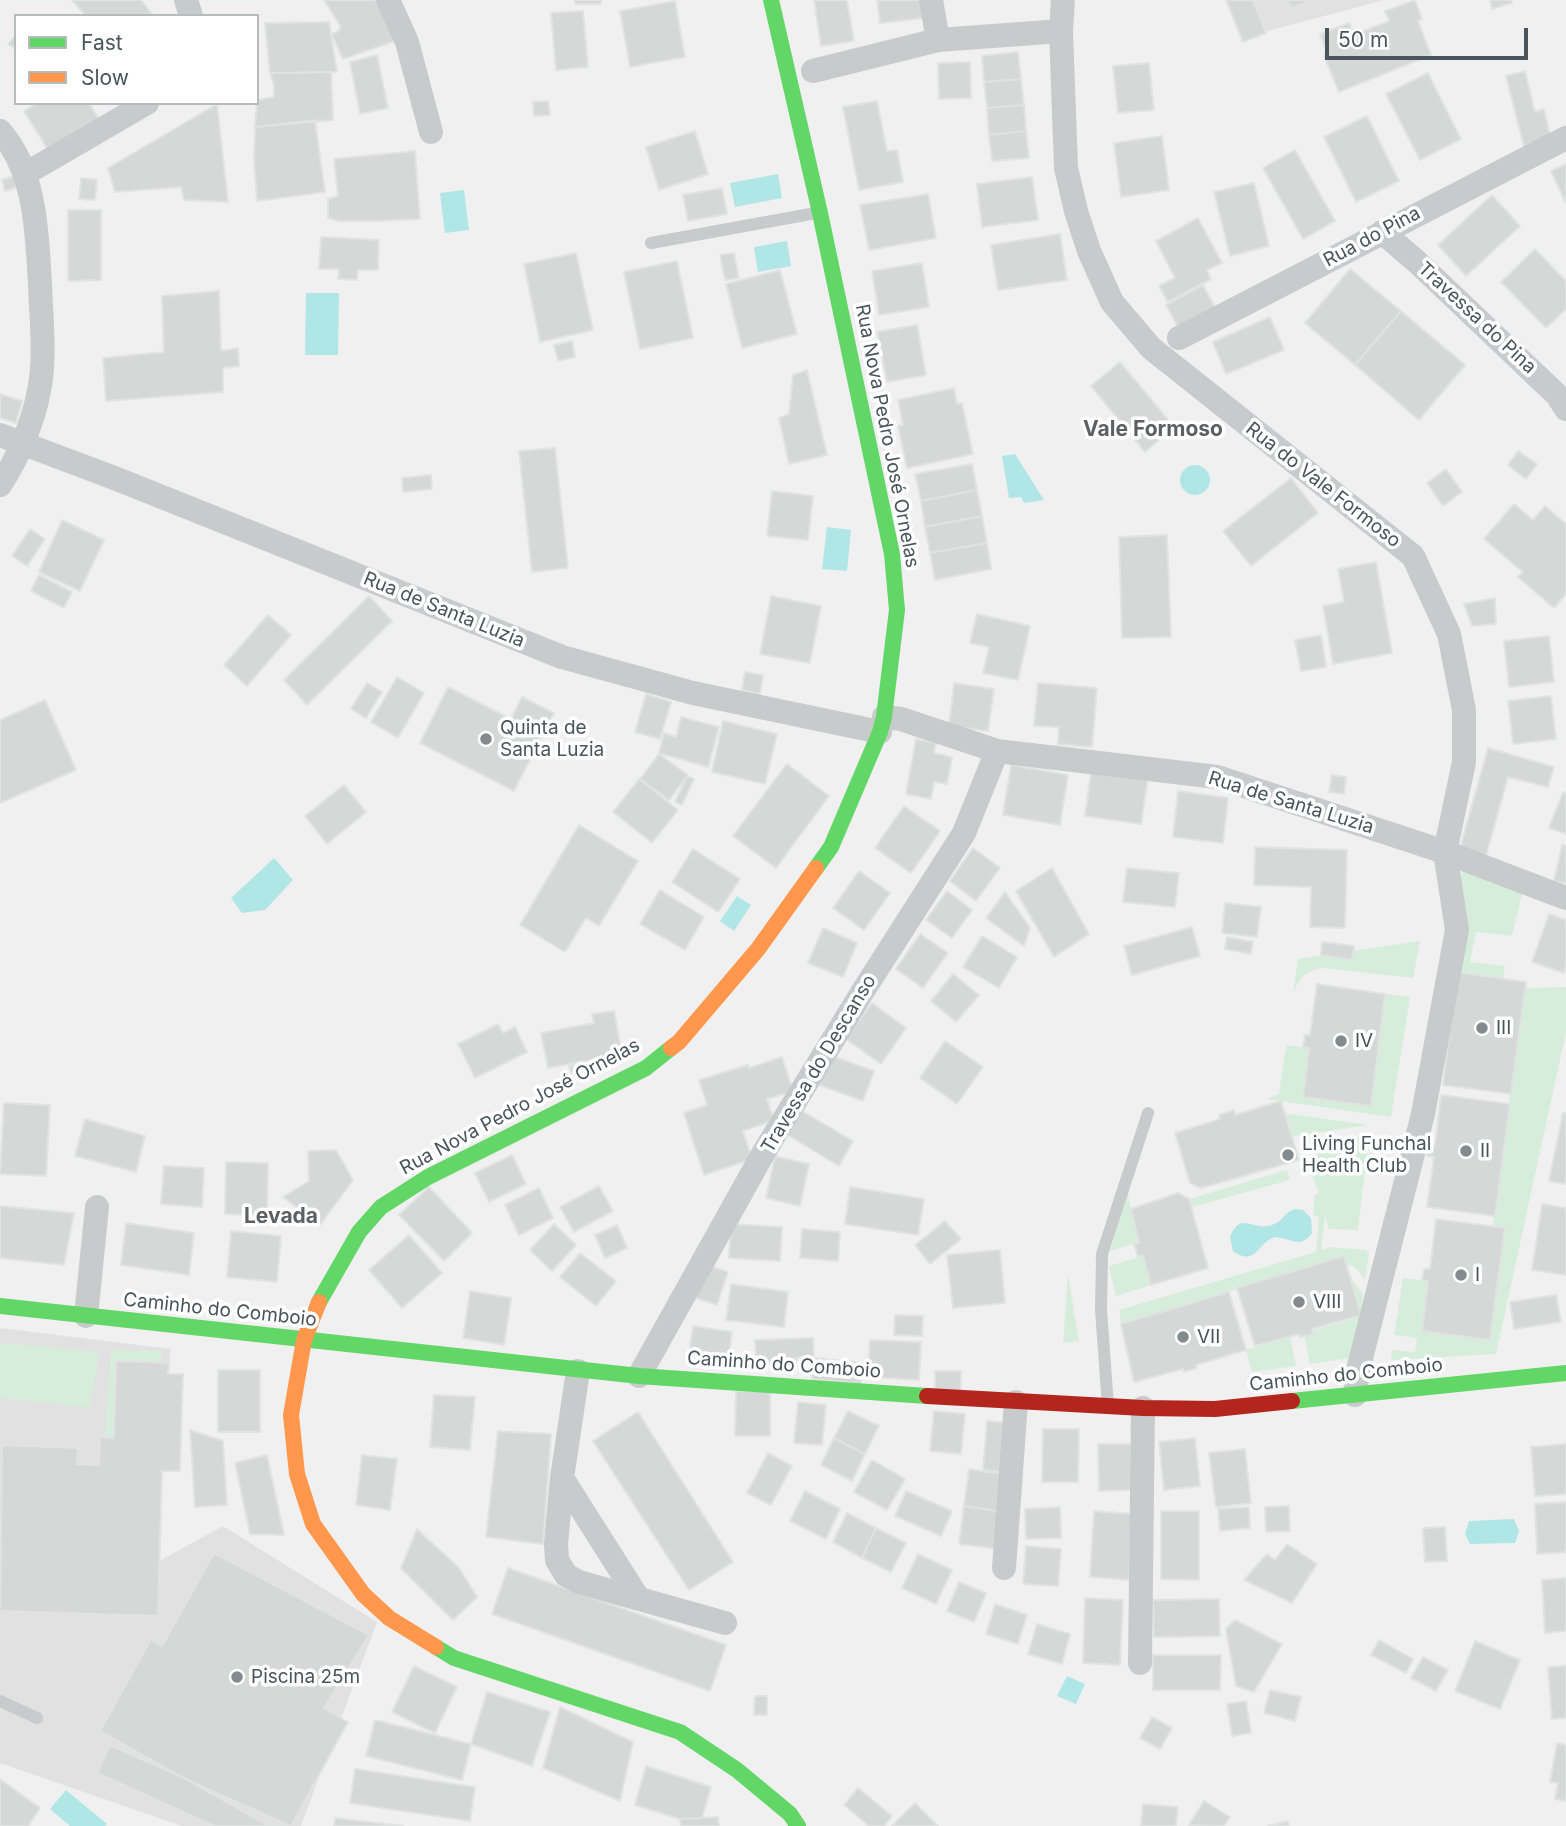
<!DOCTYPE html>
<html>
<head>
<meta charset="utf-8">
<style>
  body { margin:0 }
  #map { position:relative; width:1566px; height:1826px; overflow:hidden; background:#f0f0f0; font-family:Inter,sans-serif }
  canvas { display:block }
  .legend { position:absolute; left:14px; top:14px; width:245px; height:91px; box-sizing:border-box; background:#fff; border:2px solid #b6bbbd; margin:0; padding:9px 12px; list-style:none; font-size:21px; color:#49555a }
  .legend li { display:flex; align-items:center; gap:14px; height:35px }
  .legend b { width:35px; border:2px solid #b6bbbd }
  .scale { position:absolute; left:1325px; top:28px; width:203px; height:32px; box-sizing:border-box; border:4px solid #49555a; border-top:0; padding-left:9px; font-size:21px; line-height:24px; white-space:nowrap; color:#49555a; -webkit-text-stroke:5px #fff; paint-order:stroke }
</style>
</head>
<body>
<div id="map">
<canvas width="1566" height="1826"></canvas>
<ul class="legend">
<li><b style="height:9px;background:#63d668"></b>Fast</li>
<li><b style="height:9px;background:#ff974d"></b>Slow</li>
</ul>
<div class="scale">50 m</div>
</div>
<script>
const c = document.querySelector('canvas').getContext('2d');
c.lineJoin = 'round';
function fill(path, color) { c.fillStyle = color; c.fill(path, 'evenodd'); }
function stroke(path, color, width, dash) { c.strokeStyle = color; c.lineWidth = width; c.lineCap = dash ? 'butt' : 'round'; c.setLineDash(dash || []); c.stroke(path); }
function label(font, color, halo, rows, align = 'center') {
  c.font = font + ' Inter,sans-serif'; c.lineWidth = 7; c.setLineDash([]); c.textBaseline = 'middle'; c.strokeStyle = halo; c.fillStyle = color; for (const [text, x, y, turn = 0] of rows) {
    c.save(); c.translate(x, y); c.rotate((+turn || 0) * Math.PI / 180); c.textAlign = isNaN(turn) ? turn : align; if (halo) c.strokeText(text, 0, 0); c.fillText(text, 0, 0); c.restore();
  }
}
const education = new Path2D(`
  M1241,0H1384L1253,35Z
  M0,1328L171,1349L159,1452V1561L223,1526L377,1622L301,1826H182L0,1763Z`);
const green = new Path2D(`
  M1462,869L1523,891L1512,936L1476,932L1470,962L1505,966L1502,989L1566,987V1032L1496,1354L1391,1360L1392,1350L1415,1352L1417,1338L1394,1335L1403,1278L1428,1281L1422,1331L1490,1340L1505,1228L1493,1226L1522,1002L1444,991Z
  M1420,941L1413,978L1323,968C1305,971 1299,978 1293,994L1298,959Z
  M1385,994L1410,997L1391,1117L1266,1099L1279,1094L1286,1045L1309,1048L1303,1097L1371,1106Z
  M1269,1111L1368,1125L1278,1139Z
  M1369,1135L1358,1230L1329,1229L1325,1216L1321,1250L1331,1247L1366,1250L1369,1254L1365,1280C1360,1272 1354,1263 1343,1265L1341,1258L1121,1324L1119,1310L1316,1252L1319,1220L1318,1217L1313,1215L1315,1194H1319L1313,1177L1304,1172H1298L1313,1160L1321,1143Z
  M1287,1170L1290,1180L1192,1207L1189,1199Z
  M1127,1192L1139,1242L1110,1251Z
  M1143,1256L1151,1285L1116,1296L1109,1266Z
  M1068,1274L1079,1341L1063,1343Z
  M1345,1275L1350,1277L1363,1294L1357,1357L1310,1364L1304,1333L1352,1319L1340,1277Z
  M1290,1337L1296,1366L1252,1372L1246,1350Z
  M0,1343L100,1352L89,1407L0,1398Z
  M111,1350L162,1351L156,1436H105Z`);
const water = new Path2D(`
  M778,174L782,198L735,207L730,183Z
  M464,190L469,230L445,233L440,193Z
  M787,241L791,266L758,272L754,247Z
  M306,293H339L338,355H305Z
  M1015,454L1044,500L1024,503L1021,497L1009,498L1002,456Z
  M1180 480a15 15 0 1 1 30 0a15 15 0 1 1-30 0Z
  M827,527L851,530L847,571L822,569Z
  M274,858L293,880L265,910L242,913L231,898Z
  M737,896L751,905L734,931L720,921Z
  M1295,1209L1303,1210L1311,1218L1312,1233C1300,1250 1291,1238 1276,1237C1257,1241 1257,1268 1233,1251L1230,1237C1241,1210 1253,1232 1272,1225C1282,1222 1285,1212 1295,1209Z
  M1514,1519L1519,1531L1515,1543L1470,1544L1465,1534L1469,1521Z
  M1067,1676L1085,1684L1076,1704L1057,1696Z
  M66,1790L107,1824L105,1826H70L50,1809Z`);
const building = new Path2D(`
  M72,0H141L153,16H86Z
  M324,0H375L398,40L343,59L331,33H336L341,27Z
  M575,0H601V4H575Z
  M814,0H847L854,41L821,46Z
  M877,0H922L924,18L880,23Z
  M1226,0H1253L1266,33L1243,42Z
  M1288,0H1312L1291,8Z
  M1415,0L1422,19L1418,21L1431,55L1339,92L1324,56L1328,54L1320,34L1349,23L1354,35L1389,21L1385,11Z
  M1490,0H1511L1512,3L1492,9Z
  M675,1L685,57L630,67L620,11Z
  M583,11L588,67L556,70L551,13Z
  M329,22L337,72L270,73L265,23Z
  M16,35V49L8,44Z
  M1018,52L1021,79L984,82L982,56Z
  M377,55L388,108L360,114L350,62Z
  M970,62L971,98L939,99L938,63Z
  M1149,63L1154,110L1118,113L1113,66Z
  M1525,71L1535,112L1544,109L1551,140L1524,147L1506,76Z
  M331,72L333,120L255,127L257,100L274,97V85L270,73Z
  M1428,73L1461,139L1420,160L1386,94Z
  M1021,79L1024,105L987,108L984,82Z
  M548,101L550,115L534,116L533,102Z
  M877,101L887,151L897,150L903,182L859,190L843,107Z
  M37,103H89L100,121L49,151L24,111Z
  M217,104L228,202L184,200L181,187L115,192L108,168Z
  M1024,105L1026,131L989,135L987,108Z
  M1367,116L1399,181L1356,202L1324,137Z
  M315,120L325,192L257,201L254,161L255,127Z
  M695,131L708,174L659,190L646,147Z
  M1026,131L1029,158L992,161L989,135Z
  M1162,136L1169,190L1121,197L1114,143Z
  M1295,150L1335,221L1303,239L1263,168Z
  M415,151L420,219L372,221H339L328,218V199L338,196L334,159Z
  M1566,164V203L1551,171Z
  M18,175L21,186L5,191L2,180Z
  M1032,177L1038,220L982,227L977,184Z
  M81,178L97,180L95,200L79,199Z
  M1254,183L1269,246L1230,256L1214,192Z
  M722,188L727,214L688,221L683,195Z
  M928,194L936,238L869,250L860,205Z
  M1492,195L1520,226L1466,276L1438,245Z
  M68,210H101V280L68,281Z
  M1198,218L1222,263L1207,270L1211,279L1168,302L1159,286L1175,278L1156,241Z
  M1060,234L1067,280L998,290L991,245Z
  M321,237L379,240L378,270H358L357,280L338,279L339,269H319Z
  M1535,249L1566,281V309L1546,328L1501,282Z
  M576,253L593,330L540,342L524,264Z
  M734,253L739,278L725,280L720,255Z
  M677,261L693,338L640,349L624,272Z
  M922,263L929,307L879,315L872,271Z
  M1350,269L1401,311L1355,365L1305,323Z
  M780,270L797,334L742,348L726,284Z
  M1203,285L1218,313L1181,333L1166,305Z
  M219,291L221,351L238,348L239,366L223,368V392L106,401L103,358L164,352L162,296Z
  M1401,311L1465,365L1419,420L1355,365Z
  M1270,317L1284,350L1226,374L1213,342Z
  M917,325L926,375L887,382L877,332Z
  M572,341L575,357L558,361L554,345Z
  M1120,362L1174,427L1145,452L1091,386Z
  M807,370L827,455L789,464L779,418L789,414L793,375Z
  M954,388L957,404L962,403L973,454L907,468L898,426L903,425L898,400Z
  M0,394L22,401L16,423L0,418Z
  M555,448L568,568L532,572L519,451Z
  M1518,451L1537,464L1526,479L1508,465Z
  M972,464L977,490L921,501L915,474Z
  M1446,469L1462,492L1443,506L1427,483Z
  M431,475L432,489L403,492L402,478Z
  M1291,478L1318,513L1251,566L1223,531Z
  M977,490L982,516L925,527L921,501Z
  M772,491L813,496L808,540L767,536Z
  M1514,504L1533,520L1545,506L1566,524V594L1554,608L1518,577L1523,572L1484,539Z
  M982,516L987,543L930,553L925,527Z
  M62,520L104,540L80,591L39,572Z
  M30,529L45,539L27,566L12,556Z
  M1167,535L1171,637L1122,638L1119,537Z
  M987,543L991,569L935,580L930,553Z
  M1376,562L1392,653L1333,664L1323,606L1344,602L1338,569Z
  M39,575L72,592L64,608L31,591Z
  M369,596L392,621L307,705L284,680Z
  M771,596L821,606L810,663L760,654Z
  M1495,598L1496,624L1472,626L1464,604Z
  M977,614L1030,626L1018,680L983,673L989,647L970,643Z
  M268,615L291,635L247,686L224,665Z
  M1321,635L1326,667L1301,671L1295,640Z
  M1549,636L1554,682L1509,687L1504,641Z
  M745,672L763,675L760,694L742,690Z
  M397,677L424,693L398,738L371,722Z
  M367,683L382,692L366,718L351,709Z
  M954,683L994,689L988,731L949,726Z
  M1038,683L1097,688L1092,747L1058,744L1059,727L1034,726Z
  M448,687L511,719L522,697L554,713L514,791L420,743Z
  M646,694L671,702L660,739L635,732Z
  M1551,696L1556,739L1513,744L1508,701Z
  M45,700L76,770L0,803V720Z
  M681,717L719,727L708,767L659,753L664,733L676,737Z
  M723,721L777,734L765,784L712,772Z
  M916,739L936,743L934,753L952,757L947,784L934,782L931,799L906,794Z
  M1488,748L1554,767L1548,787L1508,777L1484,863L1458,856Z
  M659,754L688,775L669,800L640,779Z
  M787,764L829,796L776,868L733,836Z
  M1011,765L1068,775L1060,825L1003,815Z
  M1091,771L1148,779L1141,824L1085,816Z
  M1332,775L1346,777L1344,794L1329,792Z
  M687,776L694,779L682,805L675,802Z
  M639,779L678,810L652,843L613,812Z
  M344,785L366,812L327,844L305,816Z
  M1178,791L1228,798L1223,843L1173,837Z
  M1563,792L1566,794V834L1549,828Z
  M904,806L940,831L911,873L875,848Z
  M579,825L638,861L599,926L586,918L565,952L520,925Z
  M1562,845L1566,846V883L1554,881Z
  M1255,847L1347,850L1345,928L1310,927L1311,887L1254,885Z
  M973,848L1000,868L976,901L950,881Z
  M693,849L740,879L718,912L672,882Z
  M1052,868L1089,934L1054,957L1016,891Z
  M1127,868L1179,873L1175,907L1123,902Z
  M859,871L890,893L864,930L833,908Z
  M660,890L704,917L685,950L640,924Z
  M947,891L972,910L952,938L926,920Z
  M1005,892L1030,928L1024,946L986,918Z
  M1225,903L1261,907L1257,937L1222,933Z
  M1549,914L1566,920V966L1564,973L1532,962Z
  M1192,927L1200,956L1132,975L1124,946Z
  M823,928L857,943L843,977L808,963Z
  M920,934L948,953L923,988L896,969Z
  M982,936L1017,957L999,988L963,967Z
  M1227,937L1253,942L1251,954L1225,949Z
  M1322,942L1354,946L1352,960L1321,955Z
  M1457,972L1526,982L1511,1094L1443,1085Z
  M953,974L979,995L956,1022L931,1001Z
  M1317,984L1385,994L1371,1106L1303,1097L1309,1048L1303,1047L1305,1035H1310Z
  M872,1003L906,1028L881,1064L846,1039Z
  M614,1011L622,1054L548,1068L541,1033L594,1023L592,1014Z
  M498,1024L503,1033L515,1027L527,1052L475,1078L458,1044Z
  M945,1041L983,1067L957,1104L920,1078Z
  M830,1055L874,1071L863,1101L819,1085Z
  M782,1057L793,1091L767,1099L774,1120L743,1131L752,1159L704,1175L684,1113L707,1105L699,1080L748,1065L749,1068Z
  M590,1062L591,1069L571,1073L569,1066Z
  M1441,1095L1510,1104L1495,1216L1427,1207L1434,1157L1427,1156L1429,1145L1435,1146Z
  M1281,1101L1299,1160L1201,1188L1190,1183L1175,1133L1220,1119L1219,1115L1234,1110L1235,1115Z
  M4,1103L50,1105L46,1176L0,1174Z
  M800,1110L853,1141L839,1166L786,1134Z
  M1563,1113H1566V1184L1549,1181Z
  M85,1119L145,1136L136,1172L75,1156Z
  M336,1150L353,1180L320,1225L283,1197L309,1181L308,1151Z
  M512,1155L526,1184L489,1202L475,1173Z
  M775,1156L809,1164L800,1206L766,1198Z
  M226,1162L268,1163L267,1215L225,1214Z
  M164,1166L204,1168L202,1207L161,1204Z
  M599,1186L613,1211L574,1232L560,1207Z
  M429,1187L472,1233L444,1261L399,1215Z
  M850,1187L924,1199L918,1235L845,1224Z
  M539,1188L553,1218L519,1235L505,1205Z
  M1178,1193L1189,1199L1208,1268L1151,1285L1143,1256L1138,1257L1134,1244L1139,1243L1131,1209Z
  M1542,1204L1566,1208V1275L1532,1270Z
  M0,1206L74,1213L64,1265L0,1258Z
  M1436,1219L1505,1228L1490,1340L1422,1331L1428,1281L1422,1280L1424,1269H1430Z
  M945,1221L961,1239L930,1264L915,1245Z
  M126,1223L194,1233L189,1275L121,1265Z
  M554,1224L576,1245L552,1271L530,1250Z
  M731,1224L782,1227L780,1261L729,1258Z
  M617,1225L627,1248L605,1258L595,1235Z
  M802,1229L840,1232L838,1261L800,1258Z
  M231,1231L281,1236L277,1282L227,1277Z
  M409,1235L442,1273L402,1308L369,1270Z
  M1000,1250L1005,1303L953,1308L947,1255Z
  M580,1253L616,1281L596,1306L560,1277Z
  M1344,1256L1361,1315L1312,1329L1313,1334L1300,1337L1299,1334L1255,1346L1237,1288Z
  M708,1265L728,1272L717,1305L696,1298Z
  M731,1284L788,1292L784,1327L726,1320Z
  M470,1291L511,1298L504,1345L463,1338Z
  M1229,1292L1246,1350L1196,1365L1197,1368L1184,1372L1183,1369L1134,1382L1121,1324Z
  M1556,1295L1561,1322L1514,1329L1510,1302Z
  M895,1315L923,1316L922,1336L894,1335Z
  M693,1326L732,1332L728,1362L689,1356Z
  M813,1338L814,1357L796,1358L797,1366L757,1367L755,1340Z
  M870,1340L921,1342L919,1380L868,1377Z
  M814,1358L863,1363L861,1384L812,1379Z
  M116,1361L169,1363L168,1374H183L180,1471H162L158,1616L0,1611L2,1445L78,1448L77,1464L99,1465L100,1437L114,1438Z
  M218,1370H260V1432H218Z
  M935,1371H961V1394H935Z
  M736,1391H770V1436H735Z
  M434,1395L475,1397L470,1450L430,1447Z
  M798,1402L826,1405L822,1445L794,1443Z
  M848,1411L879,1426L865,1454L834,1438Z
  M934,1411L965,1414L961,1454L930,1451Z
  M638,1412L733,1562L689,1590L593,1441Z
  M987,1421L1009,1423L1005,1472L983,1470Z
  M1043,1429H1079L1078,1482H1042Z
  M190,1430L223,1441L227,1505L195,1507Z
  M498,1431L551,1434L543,1544L486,1537Z
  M834,1438L865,1454L852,1481L821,1465Z
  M1195,1438L1200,1486L1164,1490L1159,1442Z
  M1098,1444H1131V1490L1099,1491Z
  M1566,1444V1494L1535,1496L1531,1447Z
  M1245,1449L1251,1503L1216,1507L1209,1453Z
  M768,1453L792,1466L771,1505L747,1493Z
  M267,1455L284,1535L250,1534L235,1463Z
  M362,1455L397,1459L390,1510L356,1505Z
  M872,1460L905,1479L887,1510L854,1492Z
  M969,1469L1008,1475L1003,1512L964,1506Z
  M805,1491L840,1509L826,1539L790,1521Z
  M906,1491L952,1511L941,1536L895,1516Z
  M1566,1502V1552L1537,1554L1535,1504Z
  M964,1506L1003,1512L998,1549L959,1544Z
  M1289,1506L1290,1531L1266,1532L1265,1507Z
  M1060,1507L1061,1538L1026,1539L1025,1509Z
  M1249,1507L1250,1528L1220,1531L1218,1509Z
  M1094,1511L1133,1514L1129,1580L1090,1577Z
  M1161,1511H1199V1580L1161,1579Z
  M847,1513L876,1528L862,1558L833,1542Z
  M1445,1527L1447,1561L1425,1562L1423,1528Z
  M876,1528L906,1543L891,1572L862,1558Z
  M417,1529L459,1568L477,1597L453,1620L401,1568Z
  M1287,1544L1317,1564L1292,1603L1244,1580L1267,1554L1275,1560Z
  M1026,1546L1061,1549L1058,1586L1023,1584Z
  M214,1553L369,1635L324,1708L348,1722L291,1826H269L100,1731L151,1639L162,1646Z
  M918,1554L952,1570L936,1604L902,1588Z
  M508,1568L726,1645L710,1691L492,1614Z
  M1566,1578V1631L1545,1633L1542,1580Z
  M959,1582L986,1593L974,1622L947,1611Z
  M1085,1598L1123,1600L1120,1665L1083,1663Z
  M1219,1599L1220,1636L1154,1637L1153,1600Z
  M995,1604L1027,1615L1018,1644L986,1634Z
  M1235,1620L1282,1644L1254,1692L1236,1686L1226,1629Z
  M1037,1624L1070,1634L1062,1664L1028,1654Z
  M1379,1640L1413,1659L1406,1673L1371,1655Z
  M1475,1641L1520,1660L1500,1709L1455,1691Z
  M1153,1655H1221L1220,1690H1153Z
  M1423,1657L1448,1670L1436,1691L1411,1678Z
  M414,1666L457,1687L435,1733L392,1712Z
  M1566,1666V1718L1552,1719L1548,1667Z
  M1270,1690L1301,1697L1295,1721L1264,1713Z
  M487,1692L550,1712L532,1766L471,1744Z
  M755,1696H767V1715H754Z
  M1246,1701L1251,1733L1232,1736L1227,1704Z
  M560,1707L633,1742L620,1801L543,1768Z
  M1152,1717L1172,1728L1160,1749L1140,1738Z
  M375,1720L471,1744L462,1780L366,1756Z
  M1557,1743L1566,1745V1801L1555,1799L1558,1783L1550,1782Z
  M110,1745L290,1826H214L97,1773Z
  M646,1766L711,1787L702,1818L680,1819L635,1805Z
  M355,1769L475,1787L470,1821L350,1803Z
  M0,1779L40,1808L28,1826H0Z
  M858,1788L892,1816L884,1826H869L844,1805Z
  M1204,1801L1230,1817L1224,1826L1189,1825Z
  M915,1803L938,1826H892Z
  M1143,1804L1178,1807L1176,1826H1141Z
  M718,1817L719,1826H681L680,1819Z
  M335,1818L404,1826H334Z
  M1288,1821L1289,1826H1268Z`);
const lane = new Path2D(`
  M651,243L816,213
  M1108,1406L1101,1310L1102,1254L1148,1113
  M0,1701L37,1718`);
const street = new Path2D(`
  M186,0L191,16
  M388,0L407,42L431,132
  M931,0L938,40
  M1063,0L1061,31L1066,168L1076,211L1089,251L1112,302L1151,348L1413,556L1449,634L1464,710V762L1445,852L1457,930L1423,1114L1358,1370L1355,1395
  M813,71L938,40L1061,31
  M0,131C36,172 37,233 40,284C41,319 46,356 39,391C33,423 18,458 0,485
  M25,174L147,103
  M1382,232L1416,261L1557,395L1566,409
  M1179,338L1566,138
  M0,435L117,479L562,657L693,693L880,732
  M884,717L901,719L997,751L1217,777L1445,852L1566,898
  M86,1316L97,1207
  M578,1371L562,1478L556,1544L557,1560L566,1575L579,1582L725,1623
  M639,1376L764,1152L863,991L964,833L997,751
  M562,1478L638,1598
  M1004,1568L1016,1402
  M1140,1663L1143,1408`);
const fast = new Path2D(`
  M771,0L820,213L892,554L897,610L884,717L880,732L831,847L816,868
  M319,1302L359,1232L381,1207L428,1177L646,1068L671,1048
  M0,1306L639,1376L927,1396
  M1292,1401L1566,1373
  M436,1647L454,1658L680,1732L737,1770L790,1814L798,1826`);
const slow = new Path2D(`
  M671,1048L679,1042L758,949L816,868
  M319,1302L304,1340L291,1415L297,1474L313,1524L363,1594L389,1618L436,1647`);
const jam = new Path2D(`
  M927,1396L1143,1408L1215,1409L1292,1401`);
const markers = [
  [486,739,7,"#838b8e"],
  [1482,1028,7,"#838b8e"],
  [1341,1041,7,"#838b8e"],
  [1466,1151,7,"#838b8e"],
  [1288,1155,7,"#838b8e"],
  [1461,1275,7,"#838b8e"],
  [1299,1302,7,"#838b8e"],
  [1183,1337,7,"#838b8e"],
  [237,1677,7,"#838b8e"]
];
const streetNames = [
  ["Rua do Pina",1372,237,-28],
  ["Travessa do Pina",1477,318,43],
  ["Rua Nova Pedro José Ornelas",887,436,79],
  ["Rua do Vale Formoso",1323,485,38],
  ["Rua de Santa Luzia",444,610,22],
  ["Rua de Santa Luzia",1291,803,17],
  ["Travessa do Descanso",819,1064,-59],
  ["Rua Nova Pedro José Ornelas",520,1107,-28],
  ["Caminho do Comboio",220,1310,6],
  ["Caminho do Comboio",784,1365,4],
  ["Caminho do Comboio",1346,1375,-6]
];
const poiNames = [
  ["Quinta de",500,728],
  ["Santa Luzia",500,750],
  ["III",1496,1028],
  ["IV",1355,1041],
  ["Living Funchal",1302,1144],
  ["Health Club",1302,1166],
  ["II",1480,1151],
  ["I",1475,1275],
  ["VIII",1313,1302],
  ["VII",1197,1337],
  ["Piscina 25m",251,1677]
];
const neighbourhoodNames = [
  ["Vale Formoso",1153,430],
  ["Levada",281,1217]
];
fill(education, '#e2e1e1');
fill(green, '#d7eddb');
fill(water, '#b0e6e6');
fill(building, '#d6d8d8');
stroke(building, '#e1e2e2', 2);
stroke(lane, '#c8cbcb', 12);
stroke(street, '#c8cbcb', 24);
stroke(fast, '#63d668', 16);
stroke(slow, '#ff974d', 16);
stroke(jam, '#b3261e', 16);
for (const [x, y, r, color] of markers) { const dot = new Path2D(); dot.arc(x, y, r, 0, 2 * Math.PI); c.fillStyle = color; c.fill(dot); stroke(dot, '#fff', 2.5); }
label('19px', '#49555a', '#fff', streetNames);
label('19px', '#49555a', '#fff', poiNames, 'left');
label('bold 21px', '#5c6063', '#fff', neighbourhoodNames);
</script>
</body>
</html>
